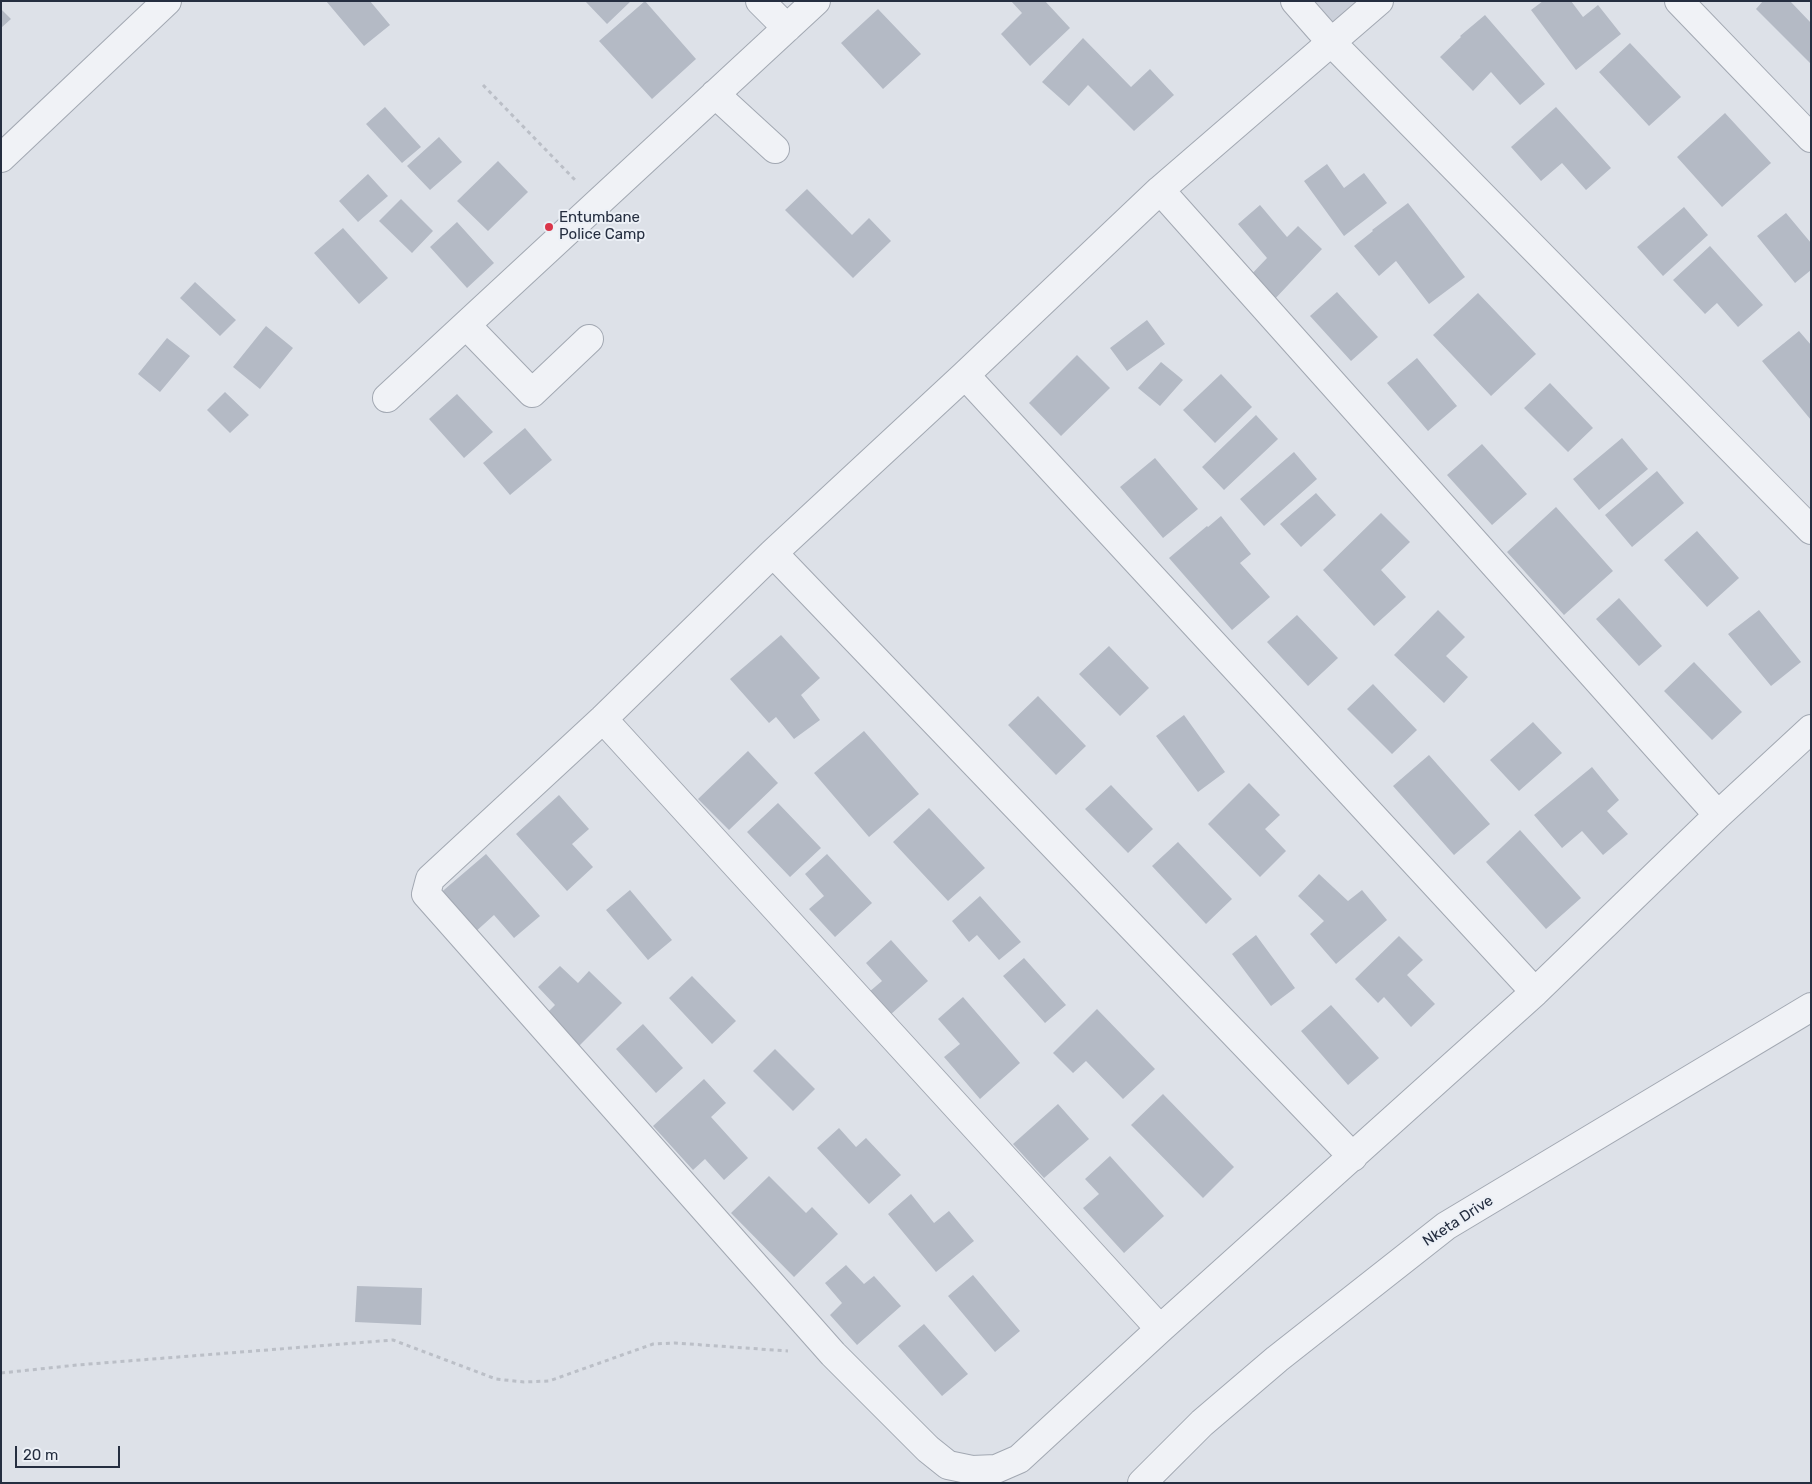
<!DOCTYPE html>
<html>
<head>
<meta charset="utf-8">
<style>
  body { margin:0 }
  #map { position:relative; width:1812px; height:1484px; overflow:hidden; background:#dde1e8; font-family:Rubik,sans-serif }
  canvas { display:block }
  .frame { position:absolute; inset:0; border:2px solid #252e40; pointer-events:none }
  .scale { position:absolute; left:15px; top:1446px; width:105px; height:22px; box-sizing:border-box; border:2px solid #252e40; border-top:0; padding-left:6px; font-size:15px; line-height:18px; white-space:nowrap; color:#252e40; -webkit-text-stroke:4px #ecf0f6; paint-order:stroke }
</style>
</head>
<body>
<div id="map">
<canvas width="1812" height="1484"></canvas>
<div class="frame"></div>
<div class="scale">20 m</div>
</div>
<script>
const c = document.querySelector('canvas').getContext('2d');
c.lineJoin = 'round';
function fill(path, color) { c.fillStyle = color; c.fill(path, 'evenodd'); }
function stroke(path, color, width, dash) { c.strokeStyle = color; c.lineWidth = width; c.lineCap = dash ? 'butt' : 'round'; c.setLineDash(dash || []); c.stroke(path); }
function label(font, color, halo, rows, align = 'center') {
  c.font = font + ' Rubik,sans-serif'; c.lineWidth = 4; c.setLineDash([]); c.textBaseline = 'middle'; c.strokeStyle = halo; c.fillStyle = color; for (const [text, x, y, turn = 0] of rows) {
    c.save(); c.translate(x, y); c.rotate((+turn || 0) * Math.PI / 180); c.textAlign = isNaN(turn) ? turn : align; if (halo) c.strokeText(text, 0, 0); c.fillText(text, 0, 0); c.restore();
  }
}
const built = new Path2D(`
  M1305,1H1366L1332,31Z`);
const building = new Path2D(`
  M326,1H370L390,25L364,46Z
  M585,1H631L607,24Z
  M645,1L696,59L652,99L599,41Z
  M1011,1H1045L1070,28L1030,66L1001,34L1022,13Z
  M1543,1H1571L1583,17L1598,5L1621,34L1576,70L1531,10Z
  M1763,1H1790L1811,23L1810,63L1756,9Z
  M1,9L11,19L1,28Z
  M878,9L921,54L883,89L841,43Z
  M1485,15L1545,84L1520,105L1491,72L1473,91L1440,57L1461,37L1460,36Z
  M1083,38L1131,87L1150,69L1174,95L1134,131L1088,85L1069,106L1042,82Z
  M1630,43L1681,97L1649,126L1599,72Z
  M385,107L421,147L402,163L366,124Z
  M1556,107L1611,168L1586,190L1562,163L1541,181L1511,147Z
  M1725,113L1771,163L1722,207L1677,157Z
  M439,137L462,162L430,190L407,166Z
  M498,161L528,192L488,231L457,201Z
  M1327,164L1344,188L1364,173L1387,203L1344,236L1304,181Z
  M368,174L388,196L358,222L339,201Z
  M807,189L852,235L869,218L891,241L853,278L785,210Z
  M401,199L433,231L412,253L379,221Z
  M1408,203L1465,277L1429,304L1396,261L1379,276L1354,246L1373,231L1372,230Z
  M1260,205L1287,237L1298,226L1322,249L1272,302L1247,279L1267,258L1238,224Z
  M1684,207L1708,235L1663,276L1637,247Z
  M1786,213L1811,243V270L1795,283L1757,236Z
  M457,222L494,263L467,288L430,247Z
  M343,228L388,278L359,304L314,253Z
  M1710,246L1763,305L1738,327L1717,303L1705,314L1673,280Z
  M195,282L236,320L220,336L180,298Z
  M1337,292L1378,337L1351,361L1310,316Z
  M1478,293L1536,354L1491,396L1433,335Z
  M1147,320L1165,344L1127,371L1110,348Z
  M266,326L293,348L260,389L233,367Z
  M1799,331L1811,345V420L1762,361Z
  M167,338L190,356L160,392L138,374Z
  M1077,355L1110,388L1061,436L1029,403Z
  M1417,358L1457,406L1428,431L1387,383Z
  M1161,362L1183,380L1160,406L1138,388Z
  M1221,374L1252,407L1215,443L1183,410Z
  M1550,383L1593,428L1568,452L1524,408Z
  M225,392L249,415L230,433L207,410Z
  M457,394L493,432L464,458L429,419Z
  M1256,415L1278,439L1224,490L1202,467Z
  M525,428L552,460L510,495L483,463Z
  M1622,438L1648,469L1599,510L1573,479Z
  M1482,444L1527,494L1492,525L1447,475Z
  M1294,452L1317,479L1264,526L1240,499Z
  M1155,458L1198,509L1163,538L1120,487Z
  M1657,471L1684,503L1632,547L1605,515Z
  M1316,493L1336,515L1301,547L1280,524Z
  M1556,507L1613,571L1564,615L1507,552Z
  M1381,513L1410,542L1381,570L1406,597L1374,626L1323,570Z
  M1221,516L1251,554L1240,563L1270,597L1232,630L1169,558L1207,526L1208,527Z
  M1697,531L1739,578L1707,607L1664,560Z
  M1619,598L1662,646L1639,666L1596,619Z
  M1438,610L1465,637L1446,656L1468,677L1444,703L1394,655Z
  M1759,610L1801,662L1771,686L1728,634Z
  M1297,615L1338,658L1308,686L1267,642Z
  M781,635L820,678L801,695L820,720L794,739L776,717L769,723L730,679Z
  M1109,646L1149,688L1120,716L1079,674Z
  M1694,662L1742,712L1712,740L1664,691Z
  M1373,684L1417,730L1392,754L1347,709Z
  M1038,696L1086,746L1056,775L1008,725Z
  M1184,715L1225,772L1198,792L1156,736Z
  M1533,722L1562,753L1519,791L1490,760Z
  M864,731L919,794L869,837L814,773Z
  M748,751L778,783L729,830L698,799Z
  M1429,755L1490,824L1454,855L1393,786Z
  M1592,767L1619,800L1607,811L1628,834L1603,855L1582,831L1562,848L1534,815Z
  M1249,783L1280,815L1265,829L1286,851L1260,877L1208,824Z
  M1111,785L1153,829L1128,853L1085,809Z
  M559,795L589,829L572,844L593,867L567,891L516,834Z
  M778,803L821,848L790,877L747,832Z
  M929,808L985,868L948,901L893,842Z
  M1520,830L1581,898L1546,929L1486,862Z
  M1178,842L1232,899L1206,924L1152,866Z
  M486,854L540,916L514,938L494,915L473,934L438,895Z
  M827,854L872,903L835,937L809,909L824,896L805,874Z
  M1319,874L1348,901L1362,890L1387,920L1336,964L1310,934L1324,921L1298,896Z
  M630,890L672,940L648,960L606,910Z
  M980,896L1021,942L999,960L977,935L969,942L952,921Z
  M1256,935L1295,988L1271,1006L1232,954Z
  M1399,936L1423,960L1407,975L1435,1004L1411,1027L1384,997L1378,1003L1355,979Z
  M891,940L928,981L890,1015L869,992L882,981L866,963Z
  M1024,958L1066,1005L1045,1023L1003,976Z
  M560,966L578,983L589,971L622,1003L574,1051L541,1019L555,1005L538,987Z
  M692,976L736,1021L712,1044L669,998Z
  M963,997L1020,1063L980,1099L944,1057L960,1044L938,1019Z
  M1331,1005L1379,1058L1348,1085L1301,1031Z
  M1097,1009L1155,1069L1123,1099L1086,1061L1073,1073L1053,1053Z
  M643,1024L683,1068L656,1093L616,1049Z
  M775,1049L815,1089L793,1111L753,1071Z
  M704,1079L726,1103L711,1117L748,1158L724,1180L705,1159L693,1170L653,1126Z
  M1163,1094L1234,1167L1203,1198L1131,1125Z
  M1058,1104L1089,1139L1044,1178L1013,1144Z
  M839,1128L856,1147L866,1138L901,1175L869,1204L817,1148Z
  M1110,1156L1164,1216L1124,1253L1083,1208L1099,1194L1085,1179Z
  M769,1176L806,1213L812,1207L838,1234L794,1277L731,1213Z
  M911,1194L934,1223L949,1211L974,1241L936,1272L888,1214Z
  M846,1265L864,1284L874,1276L901,1306L857,1345L830,1315L842,1303L825,1283Z
  M973,1275L1020,1331L995,1352L948,1296Z
  M357,1286L422,1288L421,1325L355,1322Z
  M924,1324L968,1374L942,1396L898,1346Z`);
const path = new Path2D(`
  M483,85L576,181
  M1,1373L77,1365L393,1340L496,1379L524,1382L549,1381L653,1344L675,1343L788,1351`);
const minor = new Path2D(`
  M760,1L787,28
  M1295,1L1331,42L1811,530
  M1379,1L1160,190L965,375L773,553L603,719L430,879L426,894L833,1354L928,1449L948,1465L972,1470L996,1469L1019,1459L1160,1329L1535,992L1718,815L1811,729
  M1679,1L1811,138
  M715,94L775,149
  M1,158L167,1
  M1160,190L1718,815
  M466,325L532,393L589,339
  M965,375L1535,992
  M387,398L816,1
  M773,553L1353,1157
  M603,719L1160,1329
  M1142,1483L1202,1423L1277,1359L1446,1226L1811,1007`);
const markers = [
  [549,227,5,"#da3549"]
];
const poiNames = [
  ["Entumbane",559,218],
  ["Police Camp",559,235]
];
const streetNames = [
  ["Nketa Drive",1458,1221,-33]
];
fill(built, '#cbd0da');
fill(building, '#b4bac5');
stroke(minor, '#a2a8b2', 30);
stroke(path, '#bbbfc7', 3, [4, 4]);
stroke(minor, '#f0f2f6', 28);
for (const [x, y, r, color] of markers) { const dot = new Path2D(); dot.arc(x, y, r, 0, 2 * Math.PI); c.fillStyle = color; c.fill(dot); stroke(dot, '#ecf0f6', 2); }
label('15px', '#252e40', '#ecf0f6', poiNames, 'left');
label('15px', '#252e40', '#ecf0f6', streetNames);
</script>
</body>
</html>
